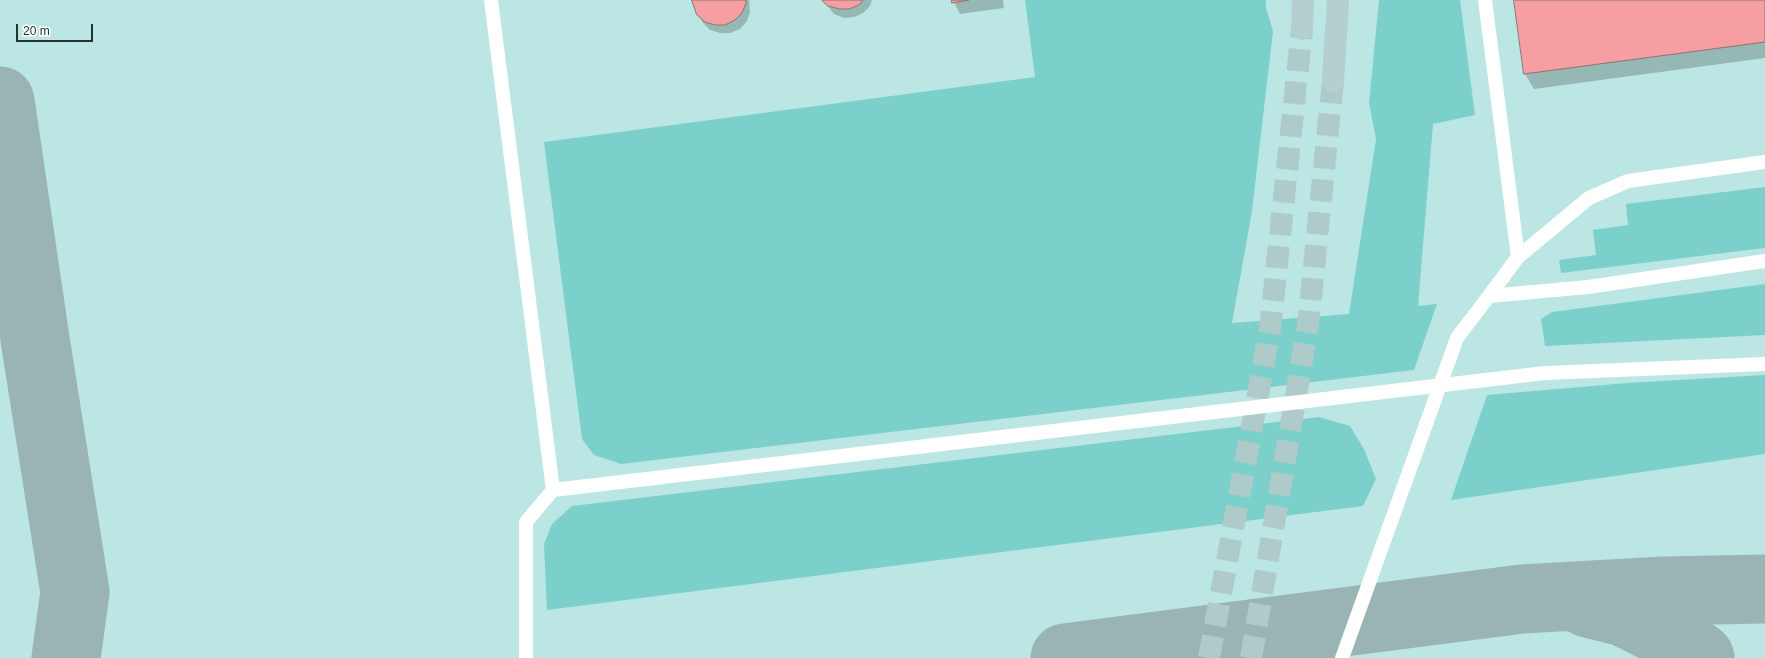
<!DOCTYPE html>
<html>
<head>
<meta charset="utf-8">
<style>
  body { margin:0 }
  #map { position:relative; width:1765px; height:658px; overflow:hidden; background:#d0f2f0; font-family:Arial,sans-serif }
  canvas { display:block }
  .scale { position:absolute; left:16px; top:24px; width:77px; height:18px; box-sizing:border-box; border:2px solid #243130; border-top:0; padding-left:5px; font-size:12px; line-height:14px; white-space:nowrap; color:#243130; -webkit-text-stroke:3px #fff; paint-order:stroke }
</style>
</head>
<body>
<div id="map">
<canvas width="1765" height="658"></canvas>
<div class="scale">20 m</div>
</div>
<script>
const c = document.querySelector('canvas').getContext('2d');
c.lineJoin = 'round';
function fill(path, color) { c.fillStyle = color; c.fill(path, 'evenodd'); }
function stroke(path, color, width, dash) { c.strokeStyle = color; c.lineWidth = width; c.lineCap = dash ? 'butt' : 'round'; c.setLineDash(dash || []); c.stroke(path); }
const built = new Path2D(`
  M0,0H1765V658H0Z`);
const green = new Path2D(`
  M1025,0H1266V8L1273,31L1252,211L1232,323L1349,314L1376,139L1369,103L1379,0H1460L1475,115L1433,124L1418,306L1437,304L1414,370L621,464L594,455L582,439L544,142L1035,77Z
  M1765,187V248L1561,273L1559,260L1596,255L1593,230L1628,225L1626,204Z
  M1765,284V335L1545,346L1541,319L1552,312Z
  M1765,375V454L1451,500L1487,395L1627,383Z
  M1319,417L1350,426L1364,449L1376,479L1363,506L547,610L544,544L552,524L572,506Z`);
const shadow = new Path2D(`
  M693,0H749L750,12L747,21L740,29L730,33H720L710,30L703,23L693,4Z
  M823,0H872L870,6L863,13L854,17L844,18L834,14Z
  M953,0H1003L1004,8L960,14Z
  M1515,0H1765V58L1534,89L1525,74Z`);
const taxiway = new Path2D(`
  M0,101L35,339L75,592L66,658
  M1588,603L1624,612L1670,635L1700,658
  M1065,658L1522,599L1664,591L1765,589`);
const building = new Path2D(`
  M692,0H746V3L742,13L735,20L725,25H715L705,22L697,15Z
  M822,0H863L859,5L849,9H839L828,6Z
  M952,0H969L952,3Z
  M1514,0H1765V42L1524,74Z`);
const secondaryTunnel = new Path2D(`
  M1209,658L1270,329L1302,29
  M1251,658L1308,325L1333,81`);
const lane = new Path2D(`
  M491,0L553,490L1545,373L1765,364
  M1485,0L1518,257
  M1765,162L1628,181L1589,198L1518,257L1489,296L1588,287L1765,261
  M526,658V522L553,490
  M1342,658L1457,338L1489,296`);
const secondary = new Path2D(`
  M1302,29L1303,0
  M1333,81L1338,0`);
fill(built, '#bbe6e3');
fill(green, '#7cd0cb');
fill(shadow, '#0003');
stroke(taxiway, '#99b4b2', 69);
fill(building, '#f59fa2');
stroke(building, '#8f7273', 1);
stroke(secondaryTunnel, '#aecbca', 22, [22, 11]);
stroke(lane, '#fff', 14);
stroke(secondary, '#b3cfce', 22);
</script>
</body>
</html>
